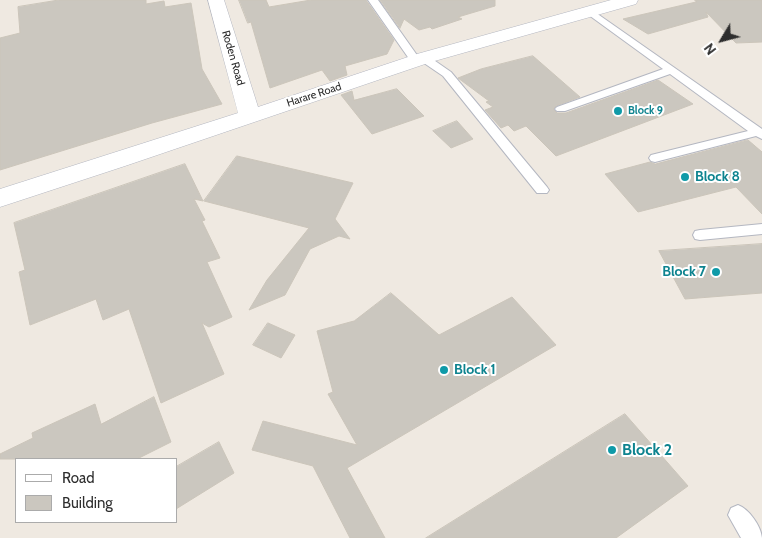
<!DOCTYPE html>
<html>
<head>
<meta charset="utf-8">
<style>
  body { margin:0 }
  #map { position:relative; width:762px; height:538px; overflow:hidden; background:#efe9e1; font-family:Cabin,sans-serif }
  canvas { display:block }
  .legend { position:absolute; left:15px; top:458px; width:162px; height:65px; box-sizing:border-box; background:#fff; border:1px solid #ababab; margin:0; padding:6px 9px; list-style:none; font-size:15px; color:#2e2e2e }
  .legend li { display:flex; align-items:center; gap:10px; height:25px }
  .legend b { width:25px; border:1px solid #ababab }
  .north { position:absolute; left:697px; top:15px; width:50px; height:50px; -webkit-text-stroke:4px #fff; paint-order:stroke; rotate:233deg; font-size:14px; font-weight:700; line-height:20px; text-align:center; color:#2e2e2e }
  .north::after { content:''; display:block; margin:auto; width:18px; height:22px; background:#2e2e2e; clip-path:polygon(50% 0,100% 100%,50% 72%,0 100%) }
</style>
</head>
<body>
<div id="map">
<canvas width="762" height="538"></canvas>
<ul class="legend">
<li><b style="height:6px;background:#fff"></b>Road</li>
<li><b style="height:14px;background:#cbc7bf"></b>Building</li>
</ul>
<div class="north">N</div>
</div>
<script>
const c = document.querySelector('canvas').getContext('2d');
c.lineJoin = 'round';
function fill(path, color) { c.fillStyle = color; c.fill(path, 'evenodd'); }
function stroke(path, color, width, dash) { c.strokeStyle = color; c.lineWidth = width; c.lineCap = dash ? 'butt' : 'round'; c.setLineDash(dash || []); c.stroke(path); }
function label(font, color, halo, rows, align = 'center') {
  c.font = font + ' Cabin,sans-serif'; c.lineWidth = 4; c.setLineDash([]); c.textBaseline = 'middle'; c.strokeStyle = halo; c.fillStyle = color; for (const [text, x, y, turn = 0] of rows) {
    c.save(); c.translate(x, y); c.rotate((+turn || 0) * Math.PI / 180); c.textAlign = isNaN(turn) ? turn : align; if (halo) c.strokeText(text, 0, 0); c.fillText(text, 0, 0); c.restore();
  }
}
const building = new Path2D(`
  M59,0H146V4L164,1L165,7L191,3L202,69L222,104L152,123L0,170V38L20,33L18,7Z
  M239,0H266L269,7L311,0H366L394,40L387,54L345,66L347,75L330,81L322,70L270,88L251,22L248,23Z
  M380,0H495V6L458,17L462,19L432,29L430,27L419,30L404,19L400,28Z
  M695,0H762V42L736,43L706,12L708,17L648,34L623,19L696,2Z
  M533,56L580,97L556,106L553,109L557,113H566L658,80L693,104L556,156L526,126L514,131L508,125L501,128L485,110L493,107L486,102L489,101L458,78L481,69Z
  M397,89L424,116L372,134L341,95L352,91L354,100Z
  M457,121L473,139L451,148L433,131Z
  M748,140L762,152V214L736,187L638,212L605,174L650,162L655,164Z
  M237,156L353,183L335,219L350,239L339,236L310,249L285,295L249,310L267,280L309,228L204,201Z
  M185,164L203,201L194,199L205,220L202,221L220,258L207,262L232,317L209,327L202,323L224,374L161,403L129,309L103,320L96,299L30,325L19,272L25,270L14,223Z
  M762,244V293L685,299L659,251Z
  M391,293L439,335L512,297L556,345L347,468L385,538H350L313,466L252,450L263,421L357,445L328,394L333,392L317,331L354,321Z
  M268,323L295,335L281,358L253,345Z
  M154,397L171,442L137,459H0V454L33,438L32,433L95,404L101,424Z
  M625,414L688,486L616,538H426Z
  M219,442L234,473L176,509V467Z`);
const service = new Path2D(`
  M368,0H378L419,58L424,55L428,56L451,72L547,187L549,190L547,193H537L443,76L421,61L420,63H412Z
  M589,8L762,129V139L756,136L655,162L651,161L649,158L651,155L748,131L670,74L565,111H557L555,109L557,107L663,69L586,13L584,11Z
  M762,224V234L700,240L695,239L693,235L695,231L700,230Z
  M738,505C749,509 761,526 762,538H741L728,515L731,508Z`);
const minor = new Path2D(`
  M208,0H224L258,107L417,54L611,0H638L636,4L431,62L125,166L0,207V189L238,113Z`);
const markers = [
  [618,111,5,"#0f9aa8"],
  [685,177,5,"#0f9aa8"],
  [716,272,5,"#0f9aa8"],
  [444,370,5,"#0f9aa8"],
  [612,450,5,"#0f9aa8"]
];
const farStreetnames = [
  ["Roden Road",233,58,74],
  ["Harare Road",314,95,-18]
];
const farCulturenames = [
  ["Block 9",628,111]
];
const cultureNames = [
  ["Block 8",695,177],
  ["Block 7",706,272,"right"],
  ["Block 1",454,370]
];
const nearCulturenames = [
  ["Block 2",622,450]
];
fill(building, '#cbc7bf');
stroke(building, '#cbc5ba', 1);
stroke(service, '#b4b7c1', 2);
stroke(minor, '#b4b7c1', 1);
fill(service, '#fff');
fill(minor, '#fff');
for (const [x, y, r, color] of markers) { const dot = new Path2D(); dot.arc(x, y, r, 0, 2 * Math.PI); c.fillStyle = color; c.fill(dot); stroke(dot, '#fff', 2); }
label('11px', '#2e2e2e', '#fff', farStreetnames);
label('bold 11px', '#0d838f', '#fff', farCulturenames, 'left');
label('bold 14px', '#0d838f', '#fff', cultureNames, 'left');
label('bold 16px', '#0d838f', '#fff', nearCulturenames, 'left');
</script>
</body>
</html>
